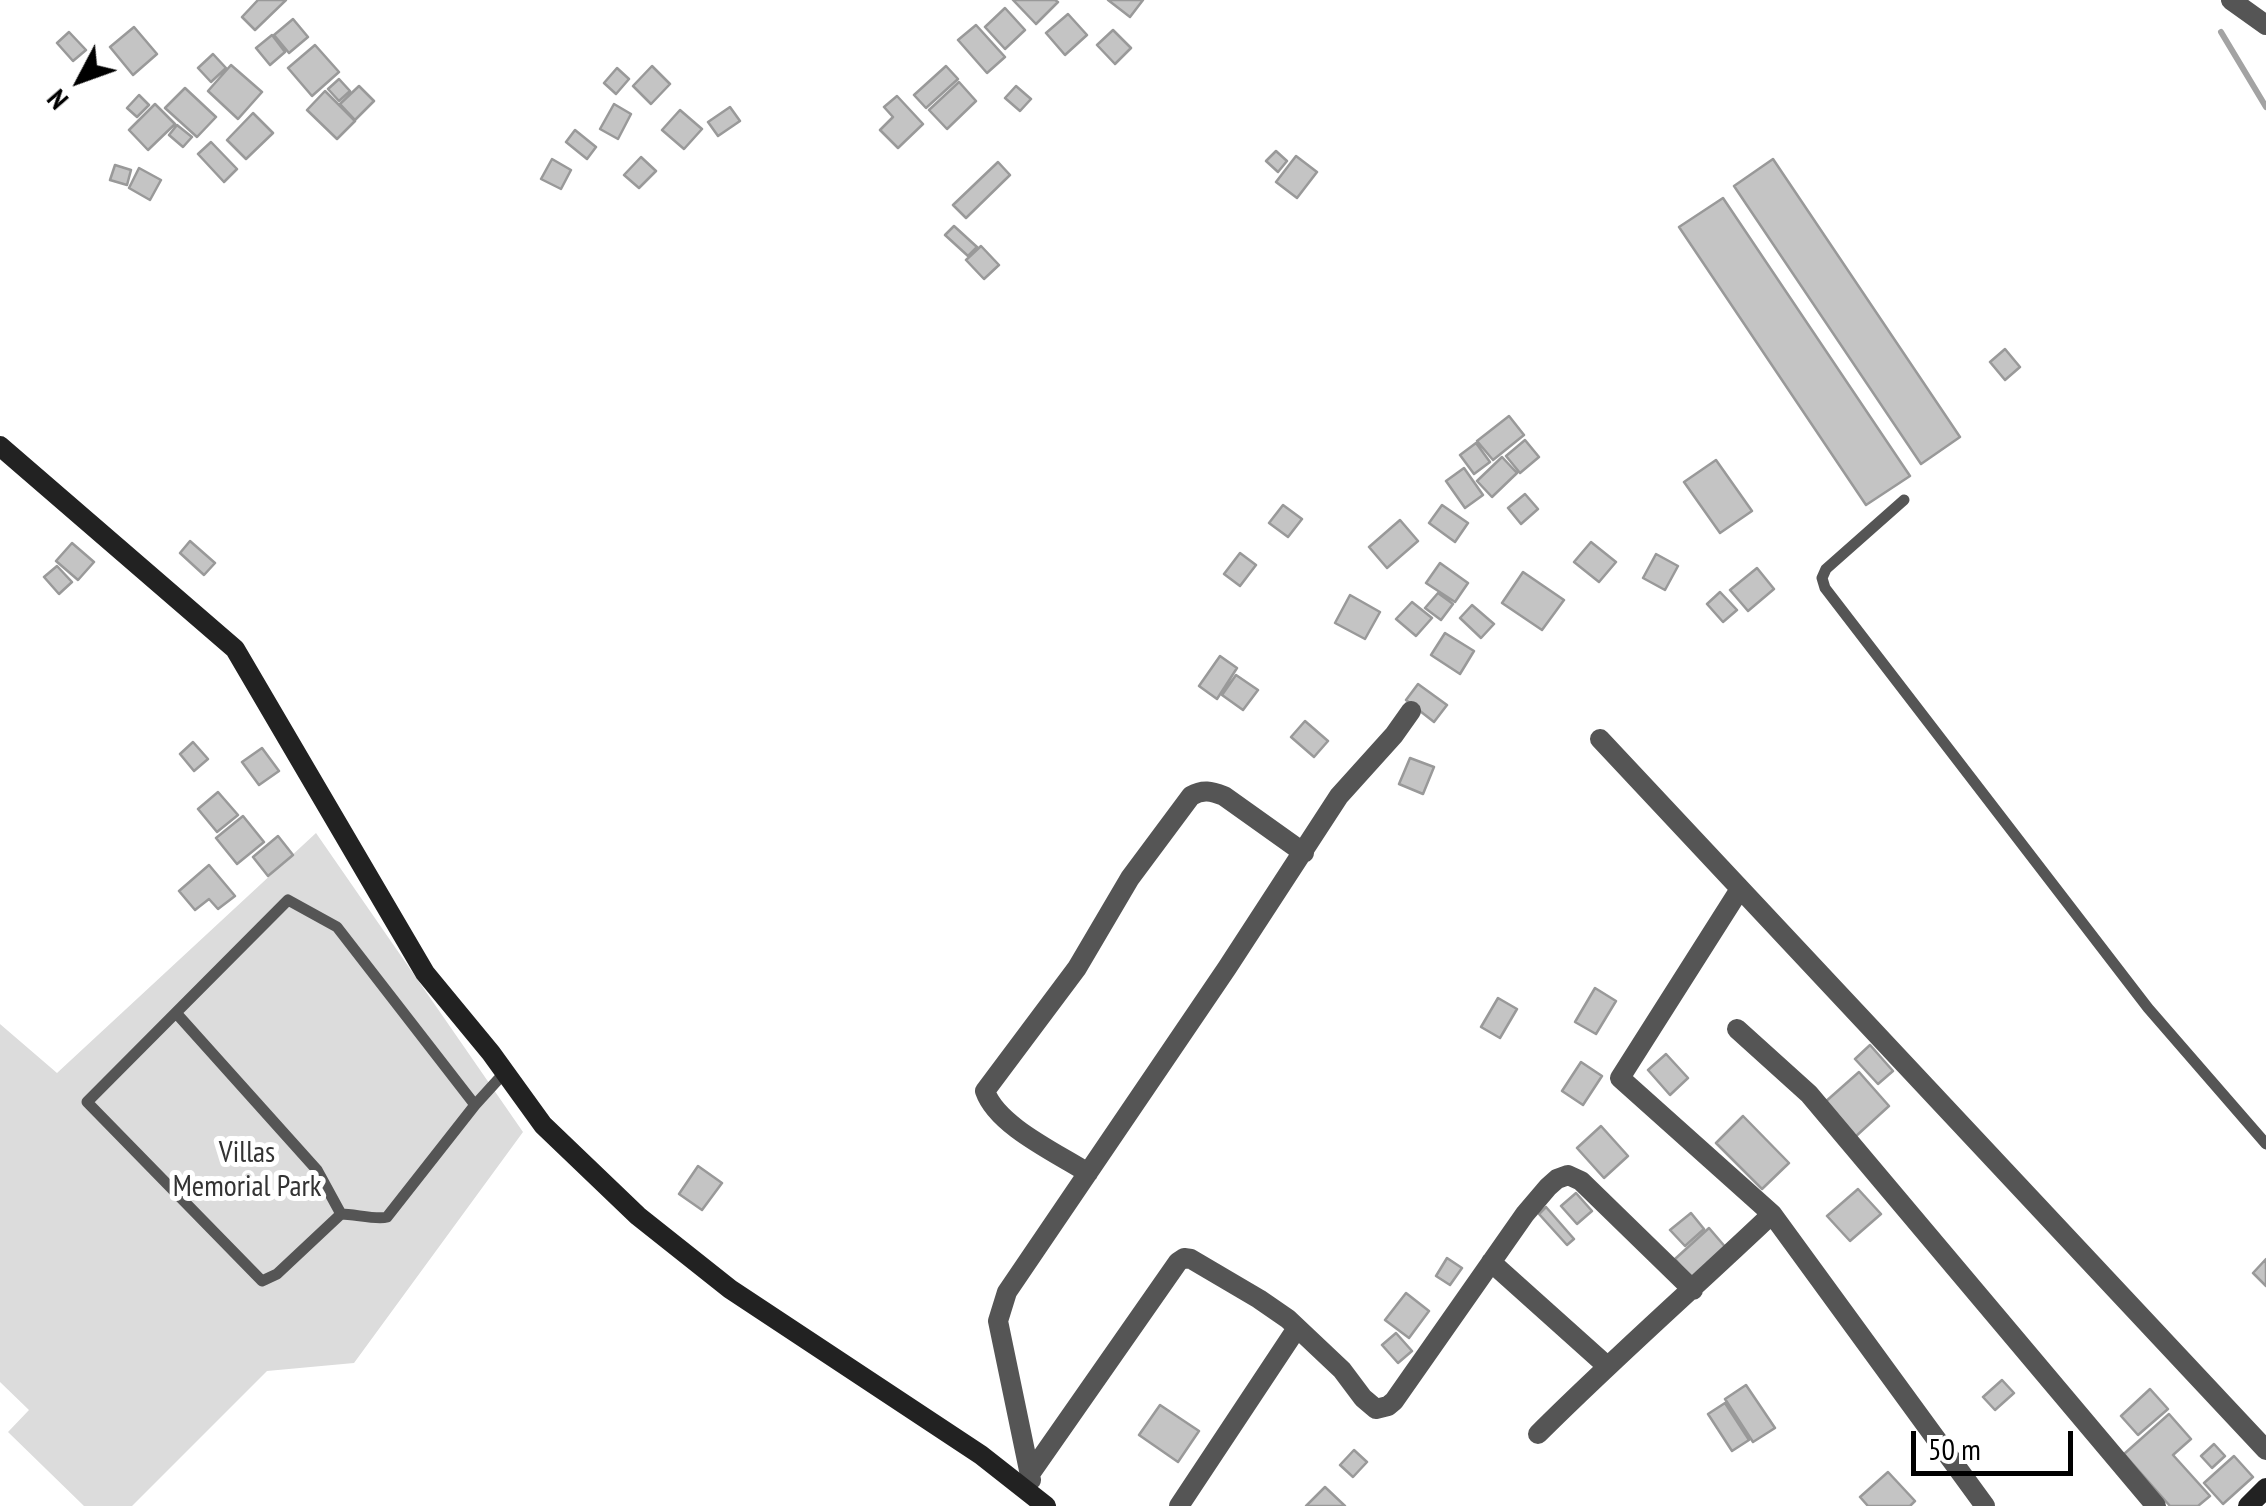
<!DOCTYPE html>
<html>
<head>
<meta charset="utf-8">
<style>
  body { margin:0 }
  #map { position:relative; width:2266px; height:1506px; overflow:hidden; background:#fff; font-family:"PT Sans Narrow",sans-serif }
  canvas { display:block }
  .north { position:absolute; left:30px; top:30px; width:100px; height:100px; -webkit-text-stroke:8px #fff; paint-order:stroke; rotate:229deg; font-size:28px; font-weight:700; line-height:40px; text-align:center; color:#000 }
  .north::after { content:''; display:block; margin:auto; width:35px; height:45px; background:#000; clip-path:polygon(50% 0,100% 100%,50% 72%,0 100%) }
  .scale { position:absolute; left:1911px; top:1431px; width:162px; height:45px; box-sizing:border-box; border:5px solid #000; border-top:0; padding-left:12px; font-size:30px; line-height:35px; white-space:nowrap; color:#000; -webkit-text-stroke:8px #fff; paint-order:stroke }
</style>
</head>
<body>
<div id="map">
<canvas width="2266" height="1506"></canvas>
<div class="north">N</div>
<div class="scale">50 m</div>
</div>
<script>
const c = document.querySelector('canvas').getContext('2d');
c.lineJoin = 'round';
function fill(path, color) { c.fillStyle = color; c.fill(path, 'evenodd'); }
function stroke(path, color, width, dash) { c.strokeStyle = color; c.lineWidth = width; c.lineCap = dash ? 'butt' : 'round'; c.setLineDash(dash || []); c.stroke(path); }
function label(font, color, halo, rows, align = 'center') {
  c.font = font + ' "PT Sans Narrow",sans-serif'; c.lineWidth = 10; c.setLineDash([]); c.textBaseline = 'middle'; c.strokeStyle = halo; c.fillStyle = color; for (const [text, x, y, turn = 0] of rows) {
    c.save(); c.translate(x, y); c.rotate((+turn || 0) * Math.PI / 180); c.textAlign = isNaN(turn) ? turn : align; if (halo) c.strokeText(text, 0, 0); c.fillText(text, 0, 0); c.restore();
  }
}
const green = new Path2D(`
  M316,833L523,1132L354,1363L267,1371L132,1506H84L8,1432L29,1410L0,1382V1024L57,1073Z`);
const stream = new Path2D(`
  M2221,32L2266,107`);
const building = new Path2D(`
  M258,0H286L255,30L242,17Z
  M1013,0H1055L1058,2L1036,24Z
  M1108,0H1143L1130,17Z
  M1005,8L1025,30L1005,49L985,27Z
  M1068,14L1087,35L1065,55L1046,33Z
  M293,19L308,37L289,53L274,35Z
  M976,25L1005,57L987,73L958,40Z
  M134,27L157,54L133,75L110,47Z
  M1113,30L1131,48L1115,64L1097,45Z
  M69,32L86,50L73,61L57,43Z
  M272,35L285,52L270,65L256,48Z
  M315,45L339,72L312,96L288,68Z
  M213,54L226,68L211,82L198,68Z
  M231,65L262,92L238,119L208,91Z
  M652,66L670,84L651,104L633,86Z
  M946,66L958,79L926,108L914,95Z
  M617,68L629,79L616,94L604,83Z
  M339,79L350,91L339,101L328,89Z
  M959,82L976,101L947,129L929,110Z
  M359,86L374,101L355,120L340,104Z
  M1016,86L1031,99L1020,111L1005,98Z
  M185,88L216,117L197,137L165,108Z
  M325,91L355,121L337,139L307,110Z
  M139,95L149,105L137,117L127,108Z
  M897,96L923,124L898,148L880,130L893,117L884,107Z
  M155,104L175,124L148,150L129,130Z
  M614,104L631,114L618,139L600,129Z
  M730,107L740,121L718,136L708,122Z
  M680,110L702,129L684,149L662,130Z
  M253,113L273,133L246,159L227,140Z
  M177,125L192,137L183,147L169,135Z
  M575,130L596,147L587,159L566,142Z
  M211,142L237,169L224,182L198,154Z
  M1276,151L1287,161L1278,172L1266,161Z
  M1296,156L1317,172L1297,198L1276,182Z
  M641,157L656,171L639,188L624,175Z
  M552,159L571,170L561,189L541,179Z
  M1773,159L1960,437L1921,464L1734,186Z
  M998,162L1010,175L966,218L953,205Z
  M115,165L131,170L127,185L110,180Z
  M139,168L161,180L150,200L129,188Z
  M1723,198L1910,476L1866,505L1679,227Z
  M954,226L977,247L968,256L945,235Z
  M981,246L999,265L984,279L966,260Z
  M2005,349L2020,367L2005,380L1990,362Z
  M1509,416L1524,435L1493,460L1477,441Z
  M1525,440L1539,457L1520,473L1506,456Z
  M1476,443L1490,462L1474,474L1460,455Z
  M1502,457L1517,473L1492,497L1477,481Z
  M1716,460L1752,511L1720,533L1684,482Z
  M1464,468L1483,495L1465,508L1446,481Z
  M1525,494L1538,509L1521,524L1508,508Z
  M1283,505L1302,519L1288,537L1269,523Z
  M1442,505L1468,523L1455,542L1429,523Z
  M1400,520L1418,541L1387,568L1369,547Z
  M190,541L215,563L204,575L180,553Z
  M1591,542L1616,562L1599,582L1574,562Z
  M72,543L94,562L78,580L56,561Z
  M1240,553L1256,565L1240,586L1224,574Z
  M1656,554L1678,566L1665,590L1643,578Z
  M1440,563L1468,583L1455,602L1426,583Z
  M57,566L72,582L59,594L44,577Z
  M1757,568L1774,589L1748,611L1730,590Z
  M1523,572L1564,600L1542,630L1502,603Z
  M1720,592L1737,610L1723,622L1707,604Z
  M1438,593L1453,604L1441,620L1425,608Z
  M1350,595L1380,612L1365,639L1335,623Z
  M1412,602L1432,618L1416,636L1396,619Z
  M1472,605L1494,624L1481,638L1460,618Z
  M1445,633L1474,651L1460,674L1431,655Z
  M1220,656L1237,668L1217,699L1199,686Z
  M1236,675L1258,690L1243,710L1222,695Z
  M1418,684L1447,705L1434,722L1406,700Z
  M1305,721L1328,741L1314,757L1291,737Z
  M193,742L208,759L194,771L180,754Z
  M262,748L279,771L259,785L242,762Z
  M1410,758L1434,767L1423,794L1399,784Z
  M218,792L238,815L217,832L198,809Z
  M243,816L264,842L237,864L216,838Z
  M278,836L293,855L268,876L253,857Z
  M209,865L235,896L218,909L209,899L195,910L179,891Z
  M1595,988L1616,1001L1596,1034L1575,1022Z
  M1498,998L1517,1009L1500,1038L1481,1027Z
  M1870,1045L1893,1071L1878,1084L1855,1059Z
  M1666,1054L1688,1078L1670,1095L1648,1070Z
  M1581,1062L1602,1076L1583,1105L1562,1091Z
  M1859,1072L1889,1106L1855,1137L1824,1103Z
  M1743,1116L1789,1163L1762,1189L1716,1143Z
  M1601,1126L1628,1156L1604,1178L1577,1148Z
  M698,1166L722,1183L702,1210L679,1194Z
  M1858,1189L1881,1214L1850,1241L1827,1216Z
  M1576,1193L1592,1211L1577,1224L1561,1206Z
  M1546,1207L1574,1239L1567,1245L1539,1214Z
  M1691,1213L1704,1229L1685,1246L1670,1230Z
  M1709,1228L1727,1249L1693,1280L1675,1259Z
  M1447,1258L1462,1268L1450,1285L1436,1276Z
  M2266,1259V1286L2253,1273Z
  M1406,1293L1429,1311L1409,1338L1385,1320Z
  M1396,1333L1412,1351L1398,1363L1382,1345Z
  M2002,1380L2014,1393L1995,1410L1983,1397Z
  M1746,1385L1775,1428L1753,1442L1725,1399Z
  M2150,1389L2168,1409L2138,1435L2121,1416Z
  M1725,1403L1749,1440L1732,1451L1708,1414Z
  M1160,1405L1199,1431L1178,1462L1139,1435Z
  M2169,1414L2191,1439L2173,1455L2210,1496L2198,1506H2170L2124,1454Z
  M2214,1444L2225,1456L2212,1468L2201,1456Z
  M1354,1450L1367,1462L1353,1477L1340,1465Z
  M2234,1456L2253,1477L2223,1504L2204,1483Z
  M1888,1472L1915,1501L1910,1506H1868L1860,1497Z
  M1325,1487L1345,1506H1306Z`);
const lane = new Path2D(`
  M1904,500L1826,569L1822,578L1825,588L2148,1008L2266,1144
  M177,1014L317,1170L341,1214
  M475,1105L337,927L288,900L87,1102L262,1281L277,1274L341,1214C354,1214 377,1220 387,1217L475,1105L505,1072`);
const street = new Path2D(`
  M2231,0L2266,25
  M1600,739L2266,1450
  M1740,889L1620,1078L1772,1214L1985,1506
  M1737,1029L1809,1094L2156,1506
  M1088,1173C1057,1153 997,1126 985,1091L1077,968L1130,878L1191,796C1203,789 1211,791 1224,796L1304,853
  M1491,1262L1607,1366
  M1538,1434C1614,1358 1694,1288 1772,1214
  M1030,1474L1178,1262L1184,1258L1191,1259L1259,1299L1288,1319L1342,1370L1363,1398L1376,1409L1388,1406L1394,1401L1525,1214L1548,1187L1557,1179L1568,1175L1581,1181L1693,1290
  M1031,1480L998,1321L1007,1292L1227,968L1339,796L1394,735L1411,711
  M1179,1506L1297,1328`);
const secondary = new Path2D(`
  M0,446L235,649L425,973L491,1053L543,1125L638,1216L730,1289L981,1455L1046,1506
  M2248,1506L2266,1488`);
const parkNames = [
  ["Villas",247,1153],
  ["Memorial Park",247,1187]
];
fill(green, '#dcdcdc');
stroke(stream, '#a3a3a3', 6);
fill(building, '#c4c4c4');
stroke(building, '#999', 2.5);
stroke(lane, '#555', 11);
stroke(street, '#555', 20);
stroke(secondary, '#222', 20);
label('30px', '#333', '#fff', parkNames);
</script>
</body>
</html>
